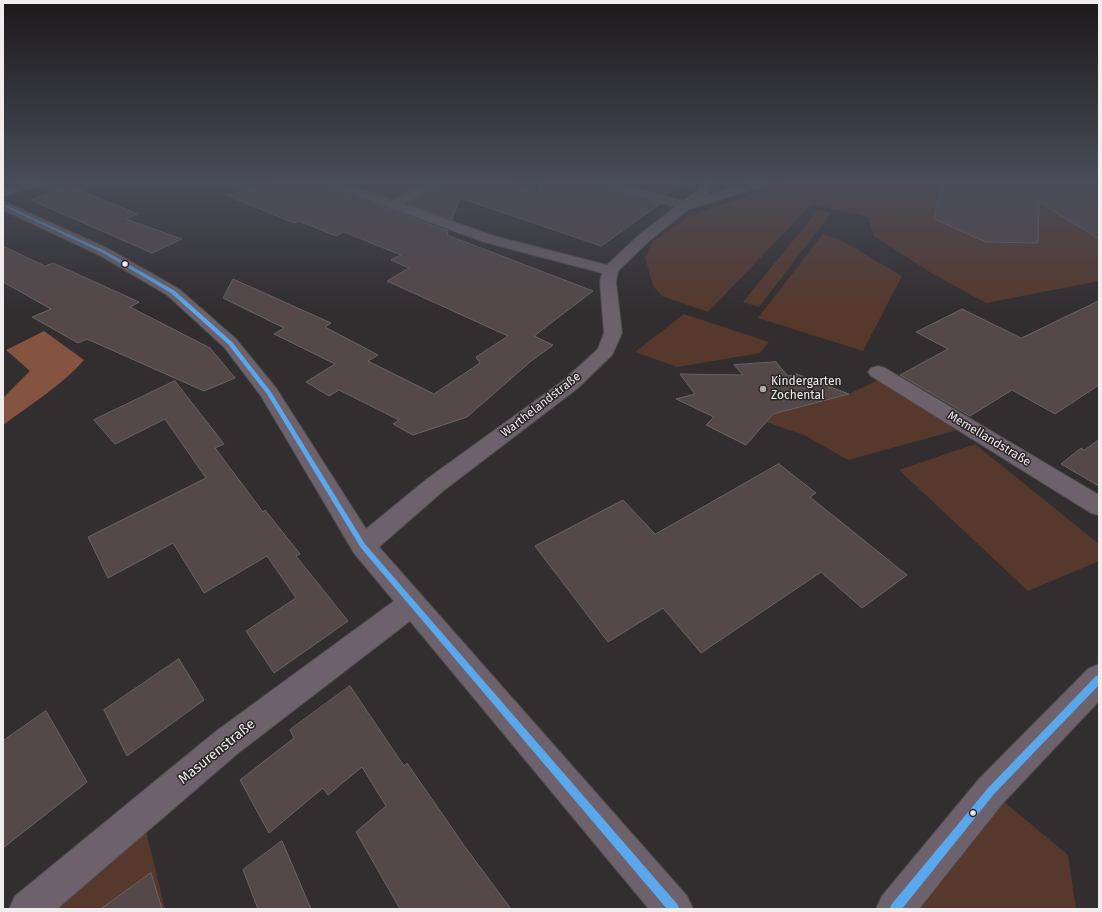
<!DOCTYPE html>
<html>
<head>
<meta charset="utf-8">
<style>
  body { margin:0 }
  #map { position:relative; width:1102px; height:912px; overflow:hidden; background:#322e30; font-family:"Fira Sans",sans-serif }
  canvas { display:block }
  .frame { position:absolute; inset:0; border:4px solid #f1edee; pointer-events:none }
</style>
</head>
<body>
<div id="map">
<canvas width="1102" height="912"></canvas>
<div class="frame"></div>
</div>
<script>
const c = document.querySelector('canvas').getContext('2d');
c.lineJoin = 'round';
function fill(path, color) { c.fillStyle = color; c.fill(path, 'evenodd'); }
function stroke(path, color, width, dash) { c.strokeStyle = color; c.lineWidth = width; c.lineCap = dash ? 'butt' : 'round'; c.setLineDash(dash || []); c.stroke(path); }
function label(font, color, halo, rows, align = 'center') {
  c.font = font + ' "Fira Sans",sans-serif'; c.lineWidth = 3; c.setLineDash([]); c.textBaseline = 'middle'; c.strokeStyle = halo; c.fillStyle = color; for (const [text, x, y, turn = 0] of rows) {
    c.save(); c.translate(x, y); c.rotate((+turn || 0) * Math.PI / 180); c.textAlign = isNaN(turn) ? turn : align; if (halo) c.strokeText(text, 0, 0); c.fillText(text, 0, 0); c.restore();
  }
}
const green = new Path2D(`
  M791,182H1099V281L986,303L933,274L874,236L868,217L812,204L708,312L662,296L653,286L645,257L653,241L691,215Z
  M818,210L831,213L759,307L743,302Z
  M823,234L839,239L902,276L863,351L758,318Z
  M684,314L769,342L760,353L677,367L635,352Z
  M878,380L961,429L848,460L806,436L755,418L849,394Z
  M975,444L1099,544V561L1028,591L899,470Z
  M991,791L1068,855L1076,909H895Z
  M145,827L165,909H43Z`);
const forest = new Path2D(`
  M44,331L84,360C62,385 30,405 3,425V398L30,371L6,350Z`);
const building = new Path2D(`
  M280,182H324L326,186L448,231L447,235L593,291L534,336L553,345L530,362L467,417L413,435L393,424L399,420L339,390L329,396L306,382L335,364L274,334L284,328L223,298L233,279L331,323L325,327L378,355L368,361L434,394L480,363L476,357L508,336L387,281L409,268L391,260L401,255L344,232L336,236L299,221L294,223L226,195Z
  M349,182H423L392,198Z
  M444,182H505L538,192L540,182H598L601,186L660,204L601,246L460,198L452,220L408,204L442,186Z
  M627,182H684L667,194Z
  M943,182L1087,183L1099,185V239L1039,202L1038,243L986,242L934,219Z
  M70,186L137,214L126,219L182,239L152,253L31,200Z
  M3,246L45,266L53,263L139,302L130,307L210,348L235,378L204,391L87,339L78,343L32,317L51,309L3,282Z
  M1099,301V385L1055,414L1012,390L970,416L900,375L948,349L916,332L962,309L1021,338Z
  M776,362L788,376L797,374L849,394L773,414L746,445L706,425L714,417L676,399L695,394L680,374L743,375L734,365Z
  M175,381L224,444L215,448L263,512L265,510L300,554L296,556L348,621L274,673L246,631L296,598L267,556L204,593L173,543L108,578L88,537L206,478L165,419L115,444L94,420Z
  M1099,440V486L1061,464L1081,448L1084,450Z
  M779,464L816,493L810,497L907,575L862,608L821,572L701,653L663,608L608,642L535,546L623,500L655,534Z
  M179,659L204,700L127,756L104,710Z
  M350,686L404,766L407,763L463,844L511,909H400L356,832L386,806L362,767L328,795L323,788L269,833L240,780L294,738L290,730Z
  M46,711L87,782L3,848V741Z
  M282,841L311,909H258L243,870Z
  M151,873L162,909H101Z`);
const minor = new Path2D(`
  M23,182H44L42,185L3,196V188Z
  M325,182H344L392,200L427,182H443L441,185L404,204L494,236L607,265L639,235L675,207L601,185L599,182H620L683,201L699,189V182H711V190L705,196L750,182H770L768,185L689,209L649,241L618,271L616,282L622,333L612,355L578,388L443,491L379,547L687,896L693,909H649L410,621L237,754L57,909H9L15,896L215,732L394,601L354,553L261,396L224,347L167,295L99,255L3,210V201L109,249L179,289L236,339L276,388L366,529L427,479L564,380L598,349L604,333L600,282L602,273L484,242L327,185Z
  M878,366L885,368L1099,495V515L1091,513L871,376L868,372L871,368Z
  M1099,664V701L1003,803L919,909H876L882,896L979,779L1088,669Z`);
const bus1 = new Path2D(`
  M3,204L105,251L175,291L232,342L271,392L365,544L678,905L679,909H667L361,548L267,394L228,344L171,293L103,253L3,206Z
  M1099,675V685L994,794L902,909H890L891,905L988,788L1096,676Z`);
const markers = [
  [125,264,3.5,"#f1edee"],
  [763,389,4,"#aeaaac"],
  [973,813,3.5,"#f1edee"]
];
const poiNames = [
  ["Kindergarten",771,382],
  ["Zochental",771,396]
];
const streetNames = [
  ["Warthelandstraße",541,405,-38],
  ["Memellandstraße",989,439,31]
];
const nearStreetnames = [
  ["Masurenstraße",217,752,-39]
];
fill(green, '#56382c');
fill(forest, '#845440');
fill(building, '#554849');
stroke(building, '#686465', 1);
stroke(minor, '#4c4a4b', 2);
fill(minor, '#6d626b');
fill(bus1, '#5aa8eb');
const sky = c.createLinearGradient(0, 0, 0, 310);
sky.addColorStop(0, '#1c191a');
sky.addColorStop(0.59, '#494c59');
sky.addColorStop(1, '#494c5900');
c.fillStyle = sky;
c.fillRect(0, 0, 1102, 310);
for (const [x, y, r, color] of markers) { const dot = new Path2D(); dot.arc(x, y, r, 0, 2 * Math.PI); c.fillStyle = color; c.fill(dot); stroke(dot, '#292425', 1.5); }
label('12px', '#f1edee', '#292425', poiNames, 'left');
label('12px', '#f1edee', '#292425', streetNames);
label('14px', '#f1edee', '#292425', nearStreetnames);
</script>
</body>
</html>
